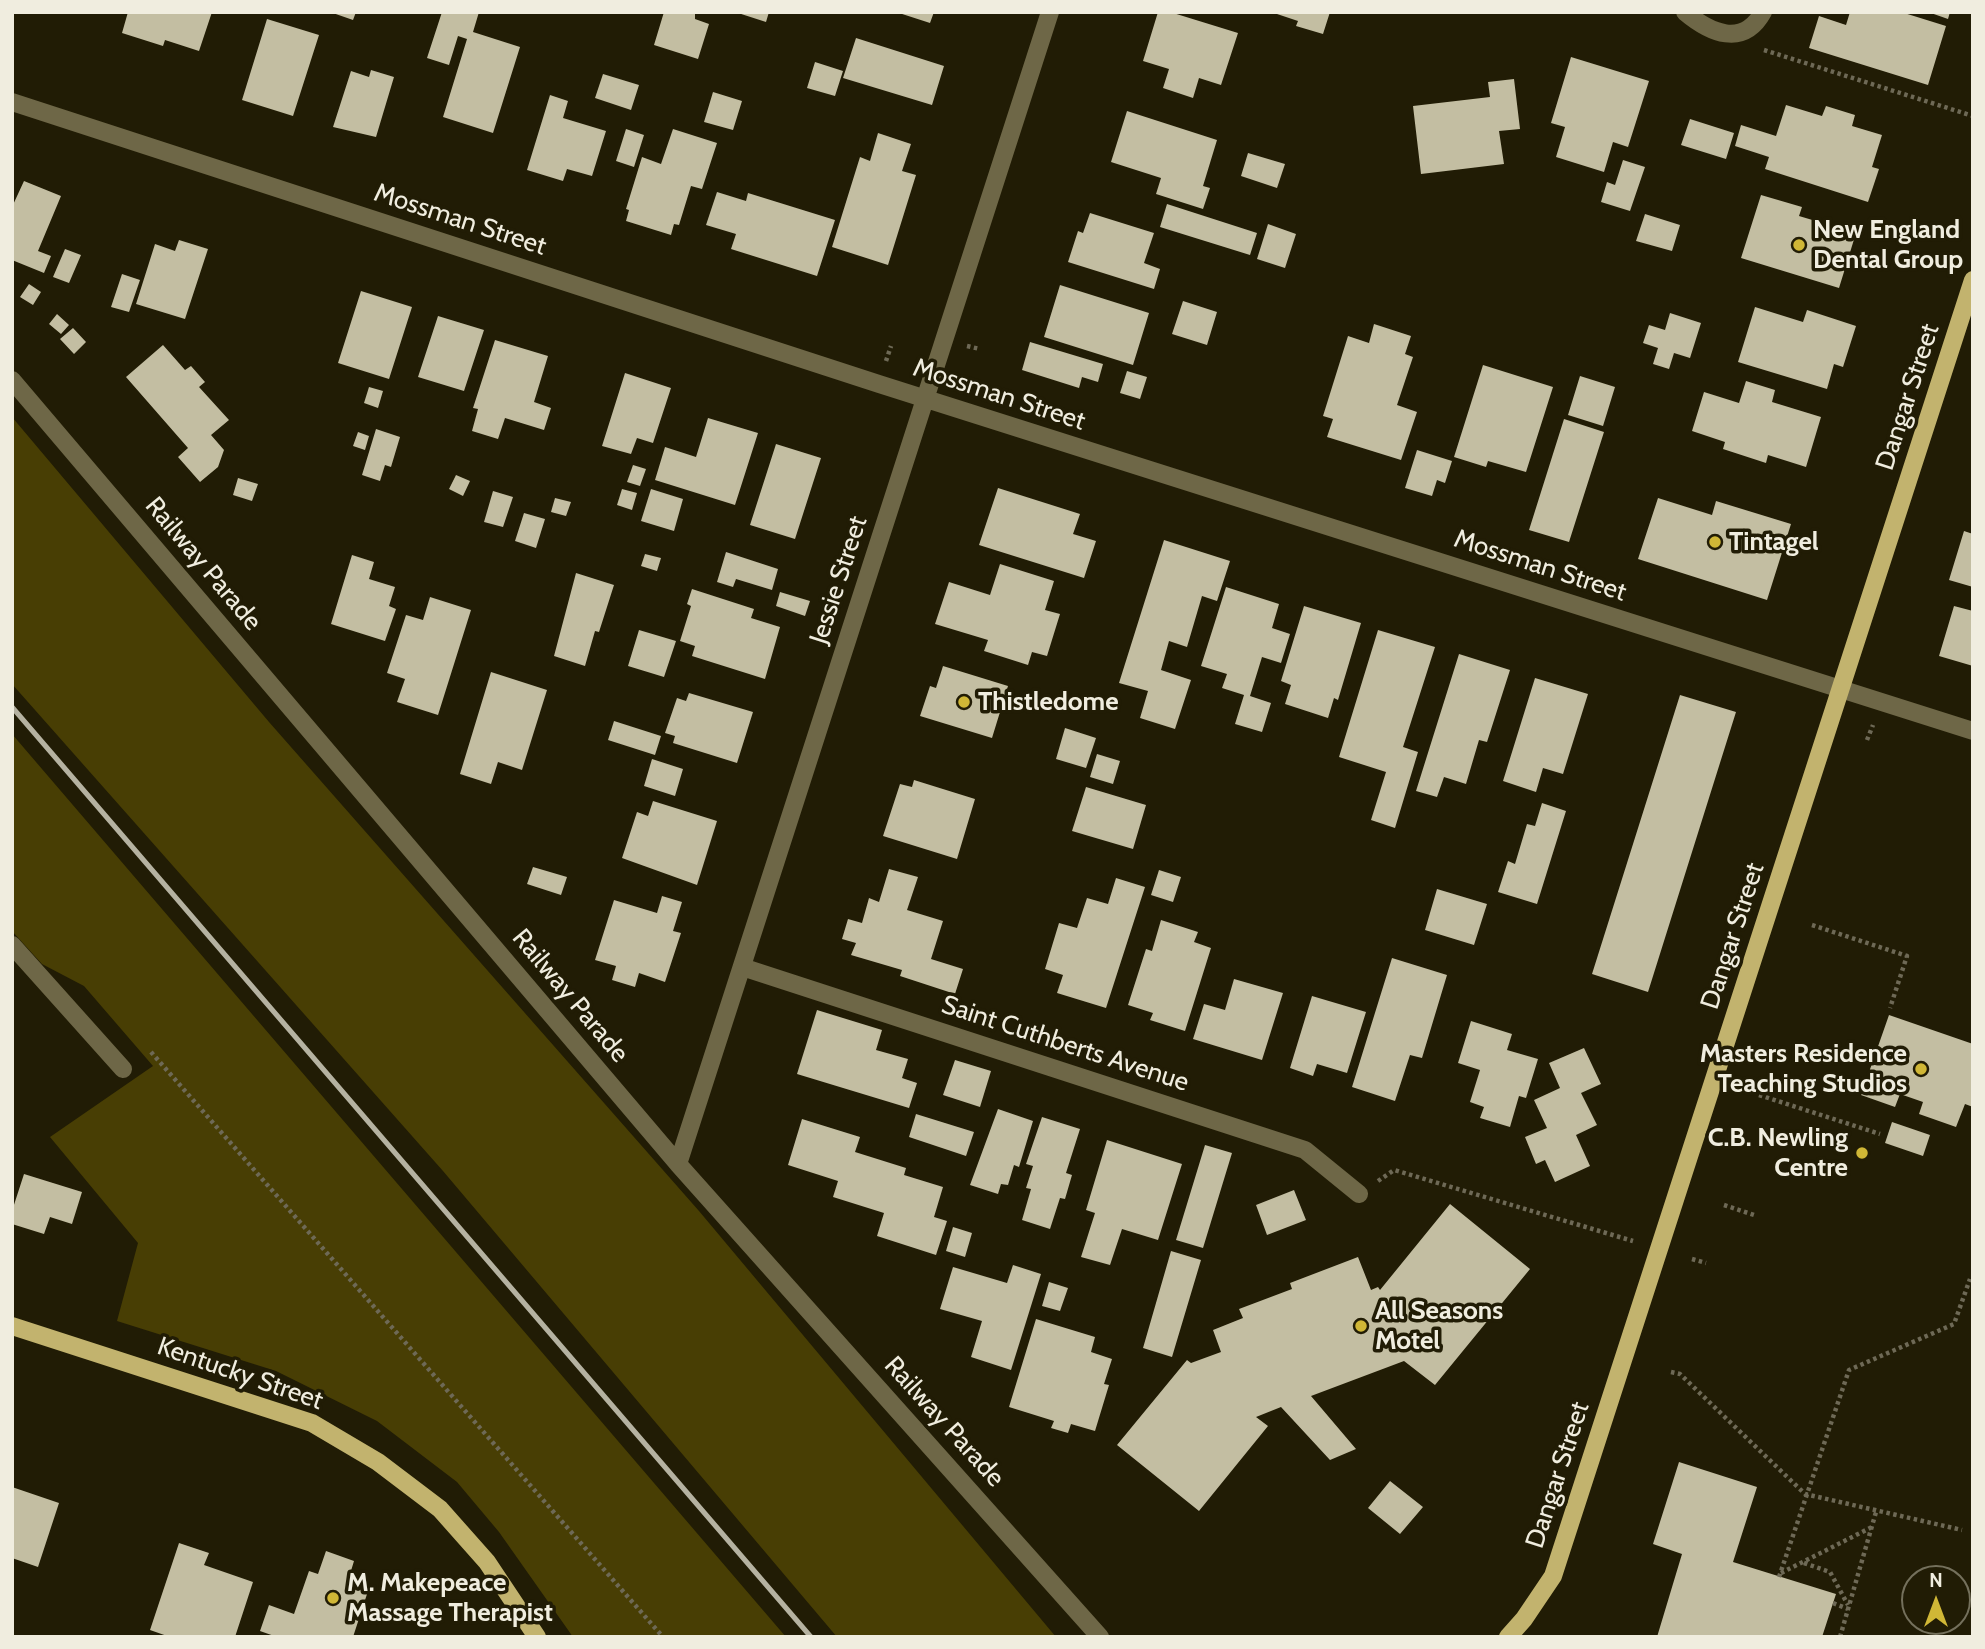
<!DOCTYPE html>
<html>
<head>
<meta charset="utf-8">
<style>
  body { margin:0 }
  #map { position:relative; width:1985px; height:1649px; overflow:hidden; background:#211c05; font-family:Cabin,sans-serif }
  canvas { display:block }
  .frame { position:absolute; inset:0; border:14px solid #f0eddf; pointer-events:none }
  .north { position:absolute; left:1901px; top:1565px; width:70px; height:70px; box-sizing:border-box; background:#211c05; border:2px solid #74705c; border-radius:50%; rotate:0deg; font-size:19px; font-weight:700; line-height:28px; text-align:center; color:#f0eddf }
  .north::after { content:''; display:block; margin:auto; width:24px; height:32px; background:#d0b736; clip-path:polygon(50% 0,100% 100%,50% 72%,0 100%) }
</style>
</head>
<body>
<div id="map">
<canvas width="1985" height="1649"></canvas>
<div class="frame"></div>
<div class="north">N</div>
</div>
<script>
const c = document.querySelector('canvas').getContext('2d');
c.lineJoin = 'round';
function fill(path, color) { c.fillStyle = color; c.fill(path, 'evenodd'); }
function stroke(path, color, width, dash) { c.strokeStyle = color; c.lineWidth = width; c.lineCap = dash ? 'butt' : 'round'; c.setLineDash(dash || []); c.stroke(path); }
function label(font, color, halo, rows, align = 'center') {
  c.font = font + ' Cabin,sans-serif'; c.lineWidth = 7; c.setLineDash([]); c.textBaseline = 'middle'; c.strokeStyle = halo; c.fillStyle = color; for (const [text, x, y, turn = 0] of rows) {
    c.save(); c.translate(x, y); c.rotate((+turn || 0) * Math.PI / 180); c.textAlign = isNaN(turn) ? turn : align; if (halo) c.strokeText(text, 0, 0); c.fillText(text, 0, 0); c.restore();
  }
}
const green = new Path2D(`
  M12,417L269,722L699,1211L1056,1637H837L443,1171L12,684Z
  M12,734L786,1637H573L499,1532L457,1482L377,1421L276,1371L117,1321L138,1243L50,1137L153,1066L84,986L42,964L12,931Z`);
const building = new Path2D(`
  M128,12H212L199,51L165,40L163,46L122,33Z
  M330,12H356L353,20Z
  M442,12H479L473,32L520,47L493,133L443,117L467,39L458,36L449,65L427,58Z
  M664,12H695V19L709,24L698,59L654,45Z
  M735,12H769L766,22Z
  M896,12H934L930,23Z
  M1158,12H1170L1238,33L1221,85L1199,78L1193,98L1163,88L1169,69L1143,61Z
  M1271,12H1330L1323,34L1296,26L1298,21Z
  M1850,12H1901L1946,26L1928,85L1809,48L1819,16L1846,25Z
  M1928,12H1950L1948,19Z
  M267,19L319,35L293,116L242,100Z
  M856,38L944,66L932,105L843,78Z
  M1571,57L1649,81L1628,147L1613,142L1604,172L1556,157L1565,127L1551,123Z
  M815,62L843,71L835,96L807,88Z
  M371,70L394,77L376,137L333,127L351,71L369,77Z
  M603,74L639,85L631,110L595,98Z
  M1514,79L1520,129L1499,131L1504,164L1421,174L1413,106L1490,97L1488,82Z
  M713,92L742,101L733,130L704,122Z
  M550,95L568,101L563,118L606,131L592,176L567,169L563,181L527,170Z
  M1786,105L1822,116L1826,106L1855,115L1852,126L1882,135L1872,167L1879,169L1868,202L1765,169L1769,157L1735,146L1741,125L1776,136Z
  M1127,111L1217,140L1203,186L1210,188L1203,209L1156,194L1161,178L1111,162Z
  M1690,119L1734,133L1726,159L1681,145Z
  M626,129L644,135L634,167L616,161Z
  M673,129L717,143L702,189L691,186L679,225L674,224L671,235L626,221L629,210L626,209L642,157L661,164Z
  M878,133L911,144L902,171L916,175L888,265L832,247L860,157L870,161Z
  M1248,153L1285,164L1277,188L1241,176Z
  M1623,160L1645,167L1630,211L1601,202L1607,182L1615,185Z
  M24,181L61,196L38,251L51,256L44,273L12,260V207Z
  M717,192L746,201L748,193L835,220L817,276L731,249L736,234L706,225Z
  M1761,195L1802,207L1799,216L1856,233L1839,288L1741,258Z
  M1167,204L1257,233L1250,255L1160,227Z
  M1090,213L1154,233L1144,263L1160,269L1154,289L1068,262L1078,231L1083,233Z
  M1645,214L1680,225L1672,251L1636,241Z
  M1268,224L1296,234L1285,268L1257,259Z
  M179,240L208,249L185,319L136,304L155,244L175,251Z
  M65,249L81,255L69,283L53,277Z
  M122,274L140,280L129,312L111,307Z
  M29,284L41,292L33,305L20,297Z
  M1060,285L1149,313L1133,365L1044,337Z
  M361,291L412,307L389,379L338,363Z
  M1183,301L1217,312L1207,345L1172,334Z
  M1755,307L1803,322L1807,310L1856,326L1843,367L1834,364L1827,389L1738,362Z
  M1670,313L1701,323L1690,358L1674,353L1669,369L1653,364L1658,348L1643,343L1649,325L1665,330Z
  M57,314L69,325L61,334L49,324Z
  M438,316L484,330L464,391L418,377Z
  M1374,324L1411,336L1405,354L1413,357L1397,405L1417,412L1401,460L1327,437L1333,419L1323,416L1348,336L1369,343Z
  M73,328L86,342L74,354L60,339Z
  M495,340L548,356L534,402L551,408L544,430L505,418L498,439L472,431L478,409L473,408Z
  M1030,342L1103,364L1098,382L1082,377L1079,388L1022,370Z
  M163,345L185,370L191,366L205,382L199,387L229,420L211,435L224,450L218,467L200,482L178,457L188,448L126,377Z
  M1483,365L1553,387L1526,472L1488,461L1486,467L1454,457Z
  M1127,371L1147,377L1140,399L1120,393Z
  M625,373L671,388L653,443L637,438L631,454L602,446Z
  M1580,376L1615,387L1603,426L1568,415Z
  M1746,381L1775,390L1772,402L1821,417L1806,467L1768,455L1766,463L1723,449L1725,442L1692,431L1704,392L1739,403Z
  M369,387L383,391L378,408L364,403Z
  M708,418L758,433L735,505L655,480L665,447L696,457Z
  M1564,419L1604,432L1569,542L1529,530Z
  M376,429L400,437L391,467L385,465L380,481L362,475Z
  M358,432L369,436L365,450L353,446Z
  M776,444L821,458L795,539L750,525Z
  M1417,450L1452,461L1445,483L1437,480L1432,496L1405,488Z
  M633,465L646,469L640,486L627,482Z
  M456,475L470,481L463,496L449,489Z
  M238,478L258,484L252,501L233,495Z
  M998,488L1080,514L1073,534L1096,541L1084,578L979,545Z
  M622,489L637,493L632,510L617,505Z
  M651,489L683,499L674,531L641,521Z
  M493,491L513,497L503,527L484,522Z
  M555,498L571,502L566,516L551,512Z
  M1658,498L1712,515L1716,501L1791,524L1767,600L1638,559Z
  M524,513L545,519L536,548L515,541Z
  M1964,531L1973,534V587L1949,580Z
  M1164,540L1230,561L1217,601L1202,596L1187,647L1169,641L1161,670L1191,680L1175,729L1140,718L1148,691L1119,683Z
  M726,552L778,569L772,590L736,579L733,587L717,582Z
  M645,554L661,558L657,571L641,566Z
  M352,555L374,562L369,579L395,587L389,606L396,609L385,641L331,624Z
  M1000,564L1054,581L1045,610L1060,614L1047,656L1032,652L1028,665L984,651L988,640L935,624L949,582L990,595Z
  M576,573L614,585L599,632L595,631L585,666L554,656Z
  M1226,587L1279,604L1272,628L1290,634L1281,663L1262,657L1250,696L1271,703L1262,732L1235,724L1244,695L1222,688L1227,674L1201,666Z
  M692,589L754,609L751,618L780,627L765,679L692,656L695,646L680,641L691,606L687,604Z
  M780,592L810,601L805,616L776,606Z
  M430,597L471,610L438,715L397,702L405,679L387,673L406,615L423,620Z
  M1304,606L1361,623L1338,700L1334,698L1328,718L1285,704L1291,685L1281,681Z
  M1954,606L1973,611V666L1939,656Z
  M639,630L676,641L664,677L628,666Z
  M1378,630L1435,647L1403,747L1418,752L1395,828L1371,820L1386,772L1339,757Z
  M1459,654L1510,670L1487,742L1479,740L1466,784L1444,777L1437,797L1416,791Z
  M943,666L1008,686L992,738L920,716L930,686L936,688Z
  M491,672L547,690L522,770L498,762L491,784L460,774Z
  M1535,678L1588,694L1563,774L1543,768L1536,792L1503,781Z
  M689,693L753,712L737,763L673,743L675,736L665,733L677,698L686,701Z
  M1680,695L1736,712L1648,992L1592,974Z
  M614,721L661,736L655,755L608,740Z
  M1065,728L1096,738L1086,768L1056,759Z
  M1097,754L1120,761L1113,784L1090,777Z
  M652,759L683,769L675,796L644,786Z
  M914,780L975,799L957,859L883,836L900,784L912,787Z
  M1086,787L1146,805L1133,849L1072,831Z
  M653,801L717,821L697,885L622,858L637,812L648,816Z
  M1542,803L1566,811L1537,904L1498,892L1508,861L1515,864L1527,824L1535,826Z
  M533,867L567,877L561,895L527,884Z
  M889,869L918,877L907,910L943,921L931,959L963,969L955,994L900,976L902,970L851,955L856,943L842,939L848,919L862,923L869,898L879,902Z
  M1159,870L1181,877L1173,902L1151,895Z
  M1116,878L1145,887L1106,1008L1057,993L1063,975L1045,969L1059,923L1077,928L1087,898L1108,904Z
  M1437,889L1487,904L1474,945L1425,930Z
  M662,896L682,902L673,931L681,933L665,982L639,973L635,987L612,980L616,966L595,960L614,900L657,913Z
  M1161,920L1198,932L1194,942L1211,948L1185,1031L1150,1020L1153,1013L1128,1005L1146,949L1152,951Z
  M1392,958L1447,975L1422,1058L1410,1055L1395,1101L1352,1087Z
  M1234,979L1283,993L1262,1060L1193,1039L1204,1004L1225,1010Z
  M1312,996L1366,1012L1347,1073L1317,1064L1313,1076L1290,1068Z
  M817,1010L882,1030L876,1050L908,1059L902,1078L917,1083L909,1108L797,1074Z
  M1889,1015L1973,1044V1107L1965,1104L1956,1127L1919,1114L1923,1102L1900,1094L1895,1107L1861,1095Z
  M1471,1021L1512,1034L1507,1050L1538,1059L1526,1098L1519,1096L1510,1127L1480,1118L1484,1107L1470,1102L1480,1070L1458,1063Z
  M1584,1048L1601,1084L1581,1093L1597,1125L1576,1135L1590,1166L1555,1182L1545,1160L1536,1164L1525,1137L1547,1128L1534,1100L1560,1088L1549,1063Z
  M955,1060L991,1071L980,1107L943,1095Z
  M998,1109L1033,1121L1019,1167L1014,1165L1008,1185L1001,1184L998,1194L970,1185Z
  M916,1114L974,1132L966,1156L909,1137Z
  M1042,1117L1080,1129L1066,1173L1072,1175L1065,1199L1060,1198L1050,1229L1022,1220L1031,1189L1026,1188L1033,1166L1026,1164Z
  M802,1119L860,1137L855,1152L906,1168L904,1175L943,1187L934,1217L947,1221L936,1255L877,1236L884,1213L833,1197L838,1181L788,1165Z
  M1892,1122L1930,1135L1923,1156L1885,1143Z
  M1107,1140L1182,1164L1158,1240L1122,1229L1110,1265L1081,1257L1095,1213L1086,1210Z
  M1205,1145L1232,1153L1203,1248L1176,1240Z
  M24,1174L82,1192L72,1224L50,1217L44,1234L12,1224V1211Z
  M1294,1190L1306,1220L1267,1235L1256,1205Z
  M1450,1204L1530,1269L1435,1385L1404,1361L1311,1396L1356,1449L1330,1460L1281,1407L1256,1417L1268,1426L1199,1511L1117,1445L1187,1360L1191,1363L1221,1352L1213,1330L1243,1318L1239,1309L1292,1289L1290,1283L1358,1257L1371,1290L1378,1287L1380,1290Z
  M953,1227L972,1233L965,1257L946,1251Z
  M1171,1251L1201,1260L1172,1357L1143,1348Z
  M1013,1265L1041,1274L1011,1370L971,1357L982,1321L940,1309L953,1267L1007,1283Z
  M1049,1282L1068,1288L1060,1311L1042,1306Z
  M1036,1319L1095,1337L1091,1352L1112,1359L1104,1384L1109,1385L1095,1431L1071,1424L1068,1433L1051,1428L1054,1421L1009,1407Z
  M1679,1462L1757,1487L1733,1562L1836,1594L1822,1637H1657L1682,1554L1653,1544Z
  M1390,1481L1423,1507L1400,1534L1368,1508Z
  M12,1487L59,1503L38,1567L12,1558Z
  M179,1543L209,1553L204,1565L253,1582L235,1637H170L150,1630Z
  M326,1551L354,1561L347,1584L368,1591L353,1637H277L260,1631L269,1605L294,1614L309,1571L318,1574Z`);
const path = new Path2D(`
  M1764,50L1973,116
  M967,346L980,349
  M886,361L891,346
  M1867,740L1873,725
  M1812,925L1907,956L1890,1008
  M151,1052L663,1637
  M1759,1095L1880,1134
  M1378,1181L1394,1170L1633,1241
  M1724,1205L1754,1215
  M1692,1259L1706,1263
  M1671,1372L1680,1374L1805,1494L1962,1530
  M1804,1563L1830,1572L1848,1605
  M1781,1573L1872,1527
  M1779,1577L1849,1370L1954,1324L1970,1279
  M1833,1603L1848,1609
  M1840,1637L1876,1512`);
const street = new Path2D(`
  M1685,12C1710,33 1743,48 1763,12
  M12,102L879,384L1973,731
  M12,380L678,1164L1100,1637
  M12,945L123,1069
  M742,967L1305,1150L1359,1194
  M678,1164L1050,12`);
const primary = new Path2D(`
  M12,1326L312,1423L378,1462L440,1509L487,1562L537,1637
  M1508,1637L1524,1619L1553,1576L1973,280`);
const rail = new Path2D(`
  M12,707L811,1637`);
const markers = [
  [1799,245,7,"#d0b736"],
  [1715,542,7,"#d0b736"],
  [964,702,7,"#d0b736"],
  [1921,1069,7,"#d0b736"],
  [1862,1153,7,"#d0b736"],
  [1361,1326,7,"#d0b736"],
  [333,1598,7,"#d0b736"]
];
const streetNames = [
  ["Mossman Street",460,220,18],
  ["Mossman Street",999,395,18],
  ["Dangar Street",1908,397,-72],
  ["Railway Parade",203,564,50],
  ["Mossman Street",1540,566,18],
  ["Jessie Street",839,580,-72],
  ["Dangar Street",1733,936,-72],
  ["Railway Parade",570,996,50],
  ["Saint Cuthberts Avenue",1065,1044,18],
  ["Kentucky Street",240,1374,19],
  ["Railway Parade",944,1422,48],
  ["Dangar Street",1558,1475,-72]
];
const poiNames = [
  ["New England",1813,230],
  ["Dental Group",1813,260],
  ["Tintagel",1729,542],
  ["Thistledome",978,702],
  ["Masters Residence",1907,1054,"right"],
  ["Teaching Studios",1907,1084,"right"],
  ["C.B. Newling",1848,1138,"right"],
  ["Centre",1848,1168,"right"],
  ["All Seasons",1375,1311],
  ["Motel",1375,1341],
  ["M. Makepeace",347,1583],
  ["Massage Therapist",347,1613]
];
fill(green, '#483e04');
fill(building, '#c3bea2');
stroke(path, '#6e6956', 4.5, [3.5, 3.5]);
stroke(street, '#6e6747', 18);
stroke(primary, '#c2b36e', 18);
stroke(rail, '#b5b2a1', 5);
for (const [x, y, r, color] of markers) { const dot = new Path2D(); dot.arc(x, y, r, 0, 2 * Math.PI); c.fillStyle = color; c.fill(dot); stroke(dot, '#211c05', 2.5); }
label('26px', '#f0eddf', '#211c05', streetNames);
label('bold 26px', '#f0eddf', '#211c05', poiNames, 'left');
</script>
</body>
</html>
